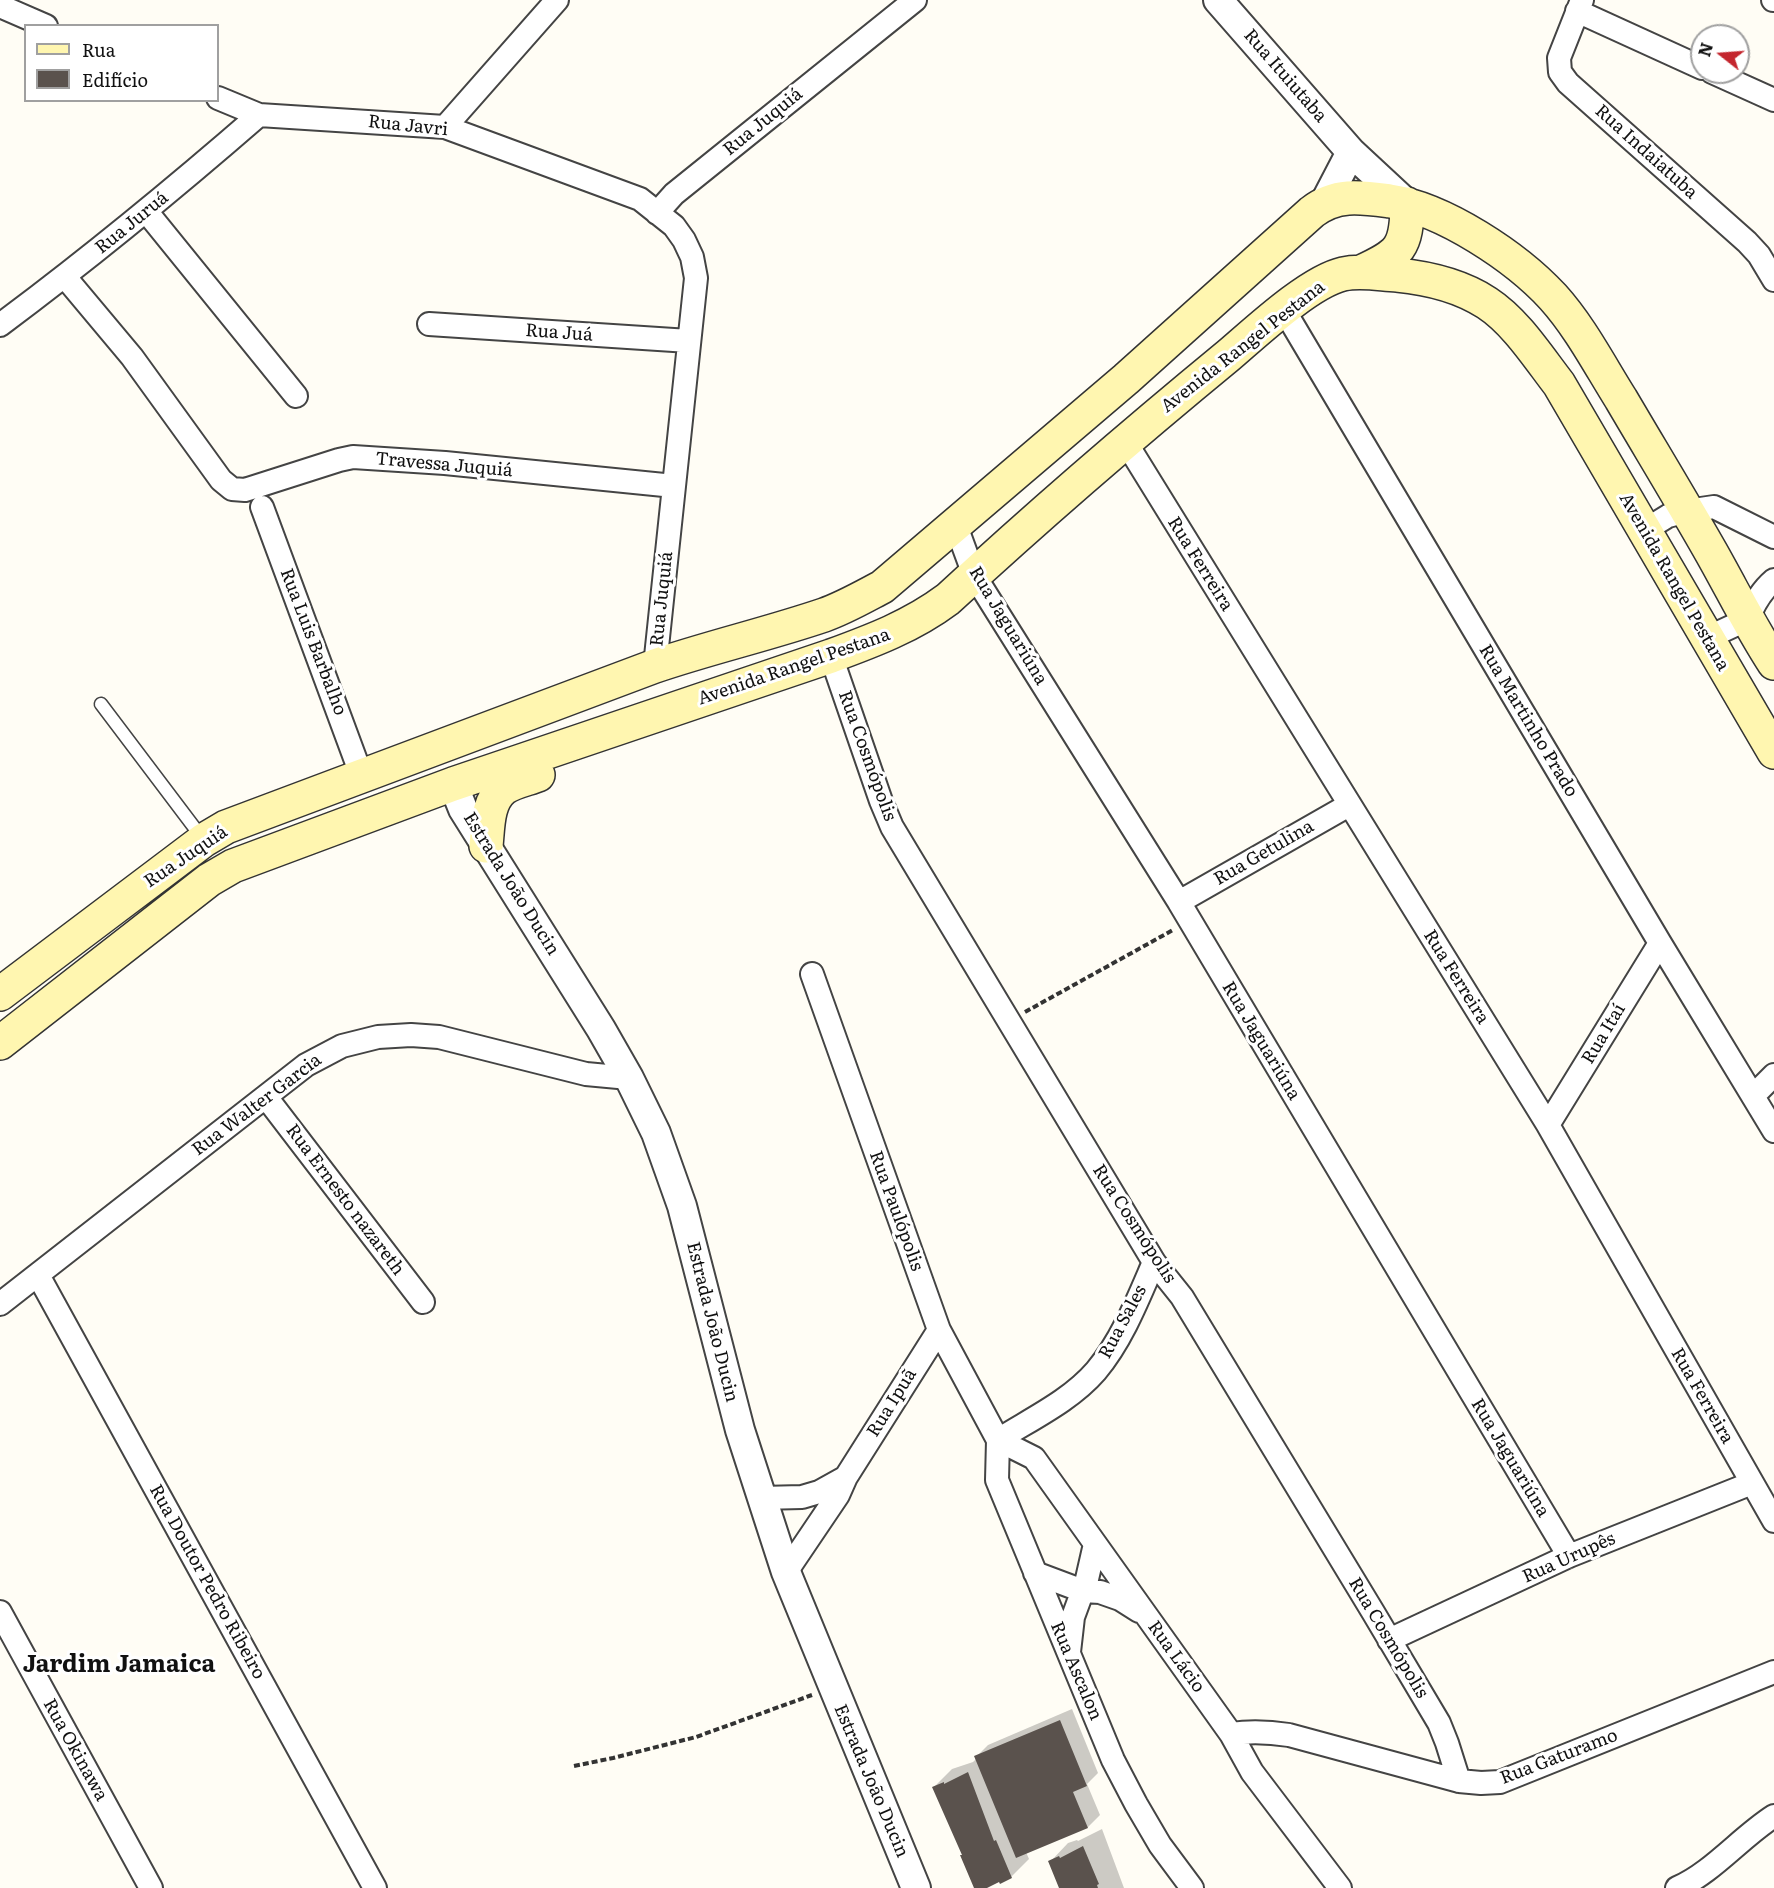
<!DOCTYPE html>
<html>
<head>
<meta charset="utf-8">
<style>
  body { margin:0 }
  #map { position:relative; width:1774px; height:1888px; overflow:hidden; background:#fffdf5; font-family:Literata,serif }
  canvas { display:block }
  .legend { position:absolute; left:24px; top:24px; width:195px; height:78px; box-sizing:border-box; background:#fff; border:2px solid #a0a0a0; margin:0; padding:8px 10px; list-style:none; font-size:18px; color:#111 }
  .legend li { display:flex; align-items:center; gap:12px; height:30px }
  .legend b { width:30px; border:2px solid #a0a0a0 }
  .north { position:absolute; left:1690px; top:24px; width:60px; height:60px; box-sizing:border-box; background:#fff; border:2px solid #a0a0a0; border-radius:50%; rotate:287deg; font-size:16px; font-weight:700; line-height:24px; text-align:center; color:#111 }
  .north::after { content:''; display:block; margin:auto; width:21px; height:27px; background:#c4262e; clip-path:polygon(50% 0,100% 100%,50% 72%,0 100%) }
</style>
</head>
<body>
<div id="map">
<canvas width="1774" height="1888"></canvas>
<ul class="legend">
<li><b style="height:8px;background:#fff6b0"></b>Rua</li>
<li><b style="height:16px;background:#5a524d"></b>Edifício</li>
</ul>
<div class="north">N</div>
</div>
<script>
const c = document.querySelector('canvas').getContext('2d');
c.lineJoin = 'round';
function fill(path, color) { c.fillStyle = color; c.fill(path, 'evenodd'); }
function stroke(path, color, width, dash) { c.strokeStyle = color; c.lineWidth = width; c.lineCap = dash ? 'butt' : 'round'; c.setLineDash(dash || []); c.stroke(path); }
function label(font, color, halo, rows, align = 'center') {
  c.font = font + ' Literata,serif'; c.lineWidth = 6; c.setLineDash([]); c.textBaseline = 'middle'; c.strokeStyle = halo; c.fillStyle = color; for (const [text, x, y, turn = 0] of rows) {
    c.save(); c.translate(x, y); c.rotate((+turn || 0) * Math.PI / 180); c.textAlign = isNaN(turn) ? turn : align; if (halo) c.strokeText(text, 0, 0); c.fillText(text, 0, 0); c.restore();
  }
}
const shadow = new Path2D(`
  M1072,1709L1098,1773L1087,1784L1100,1815L1088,1827L1026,1852L1029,1859L1011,1877L984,1888H976L964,1854L934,1787L952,1769L973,1762L976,1759V1757L988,1745Z
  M1102,1829L1124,1888H1060L1050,1862L1068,1843L1077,1840L1078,1841Z`);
const building = new Path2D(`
  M1060,1720L1087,1786L1073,1792L1088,1828L1016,1858L974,1756Z
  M968,1772L994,1841L996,1840L1012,1878L1000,1884L999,1882L987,1888H974L960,1855H962L932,1787L944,1782V1784Z
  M1083,1846L1099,1884L1097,1885L1098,1888H1059L1048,1861L1059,1856L1060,1858Z`);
const path = new Path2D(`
  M1025,1012L1173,930
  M574,1766L613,1758L696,1737L812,1695`);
const service = new Path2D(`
  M101,704L203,839`);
const minor = new Path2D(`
  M1582,0L1559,58L1560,72L1568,83L1747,242L1759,255L1774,280
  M1773,0H1774
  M0,6L46,26
  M1577,11L1702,68
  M1712,72L1774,100
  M218,98L259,115L445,127L640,199L674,226L684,240L692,257L696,278L655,666
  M445,127L557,0
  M146,211L296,396
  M657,213L674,194L915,0
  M65,277L132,357L221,480L232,489L245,490L339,460L353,457L445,463L674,486
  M1284,310L1660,943L1774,1131
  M429,324L689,341
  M0,325C90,258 175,188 259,115
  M1125,441L1548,1125L1774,1521
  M262,507L362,777
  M956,526L974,575L1179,902L1569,1556
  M1646,533L1655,524L1668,516L1687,511L1714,507L1774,537
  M1707,638L1748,619C1754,603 1761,591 1774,580
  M831,656L881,801L892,827L1154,1262L1182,1297L1373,1612L1439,1723L1447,1743L1459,1781
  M1179,902L1349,805
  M812,974L939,1330L998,1440
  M1753,1096L1774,1075
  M266,1097L423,1302
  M1548,1125L1660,943
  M38,1275L375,1888
  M0,1304L306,1065L342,1046L378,1037L411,1035L439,1037L586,1074L629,1078
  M998,1440L1034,1458L1231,1734L1252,1772L1340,1888
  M998,1440L997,1480L1113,1760L1136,1804L1160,1845L1192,1888
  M998,1440C1031,1419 1070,1401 1096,1371C1122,1340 1138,1299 1154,1262
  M761,1498L802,1497L819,1492L846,1477
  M786,1572L838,1495L846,1477L939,1330
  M1035,1573L1083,1591L1100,1592L1120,1599L1139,1611
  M0,1612L151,1888
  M1389,1640L1569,1556L1752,1483
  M1069,1652L1073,1617L1087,1579L1095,1544
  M1231,1734C1252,1731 1269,1732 1289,1735L1459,1781L1481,1783L1500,1782L1774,1672
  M1677,1888C1712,1873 1741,1837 1774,1816`);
const tertiary = new Path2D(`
  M1218,0L1351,152L1407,204
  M1325,202L1351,152
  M453,784L463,809L601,1029L629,1078L656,1133L682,1206L740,1430L786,1572L916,1888`);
const secondary = new Path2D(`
  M1361,272C1400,254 1407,248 1407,204
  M486,846C488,827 487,802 503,789C512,782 528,779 538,775
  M0,994L204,840L226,827L655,666C711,647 768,634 824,615C844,608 863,597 882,587L1126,379L1312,212C1336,193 1361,197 1390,201C1444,209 1516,257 1553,297C1580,327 1599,364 1621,399C1651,450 1682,501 1711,552C1732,589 1751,628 1774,663
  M0,1043L209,880L233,866L453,784L831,656C872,641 912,626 948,599C1039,515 1133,434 1229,355C1256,332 1309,282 1343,274C1360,270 1379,274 1397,275C1428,278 1461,286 1487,303C1516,322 1538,357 1559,384L1774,752`);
const streetNames = [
  ["Rua Ituiutaba",1285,76,49],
  ["Rua Juquiá",763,122,-39],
  ["Rua Javri",408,126,6],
  ["Rua Indaiatuba",1646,152,42],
  ["Rua Juruá",132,223,-39],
  ["Rua Juá",559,333,4],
  ["Avenida Rangel Pestana",1243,347,-38],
  ["Travessa Juquiá",444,465,5],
  ["Rua Ferreira",1200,564,58],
  ["Avenida Rangel Pestana",1674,582,60],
  ["Rua Juquiá",662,599,-84],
  ["Rua Jaguariúna",1008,626,59],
  ["Rua Luis Barbalho",313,642,69],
  ["Avenida Rangel Pestana",794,667,-19],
  ["Rua Martinho Prado",1528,721,59],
  ["Rua Cosmópolis",867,756,70],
  ["Rua Getulina",1264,853,-30],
  ["Rua Juquiá",186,857,-34],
  ["Estrada João Ducin",511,884,58],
  ["Rua Ferreira",1456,977,58],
  ["Rua Itaí",1604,1034,-59],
  ["Rua Jaguariúna",1261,1041,59],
  ["Rua Walter Garcia",257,1105,-37],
  ["Rua Ernesto nazareth",345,1200,53],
  ["Rua Paulópolis",896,1211,70],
  ["Rua Cosmópolis",1134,1224,57],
  ["Estrada João Ducin",712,1322,76],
  ["Rua Sales",1123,1322,-62],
  ["Rua Ferreira",1702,1396,60],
  ["Rua Ipuã",892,1403,-58],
  ["Rua Jaguariúna",1510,1458,59],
  ["Rua Urupês",1569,1558,-24],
  ["Rua Doutor Pedro Ribeiro",207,1582,61],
  ["Rua Cosmópolis",1388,1638,59],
  ["Rua Lácio",1176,1657,54],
  ["Rua Ascalon",1076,1671,67],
  ["Rua Okinawa",75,1750,61],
  ["Rua Gaturamo",1559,1757,-21],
  ["Estrada João Ducin",871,1781,67]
];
const districtNames = [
  ["Jardim Jamaica",119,1665]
];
fill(shadow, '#0003');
fill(building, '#5a524d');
stroke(service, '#444', 15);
stroke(minor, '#444', 26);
stroke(tertiary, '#444', 32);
stroke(secondary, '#333', 36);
stroke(path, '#333', 4, [6, 3]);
stroke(service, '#fff', 12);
stroke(minor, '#fff', 22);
stroke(tertiary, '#fff', 28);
stroke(secondary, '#fff6b0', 33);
label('18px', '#111', '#fff', streetNames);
label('bold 24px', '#111', '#fff', districtNames);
</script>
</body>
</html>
